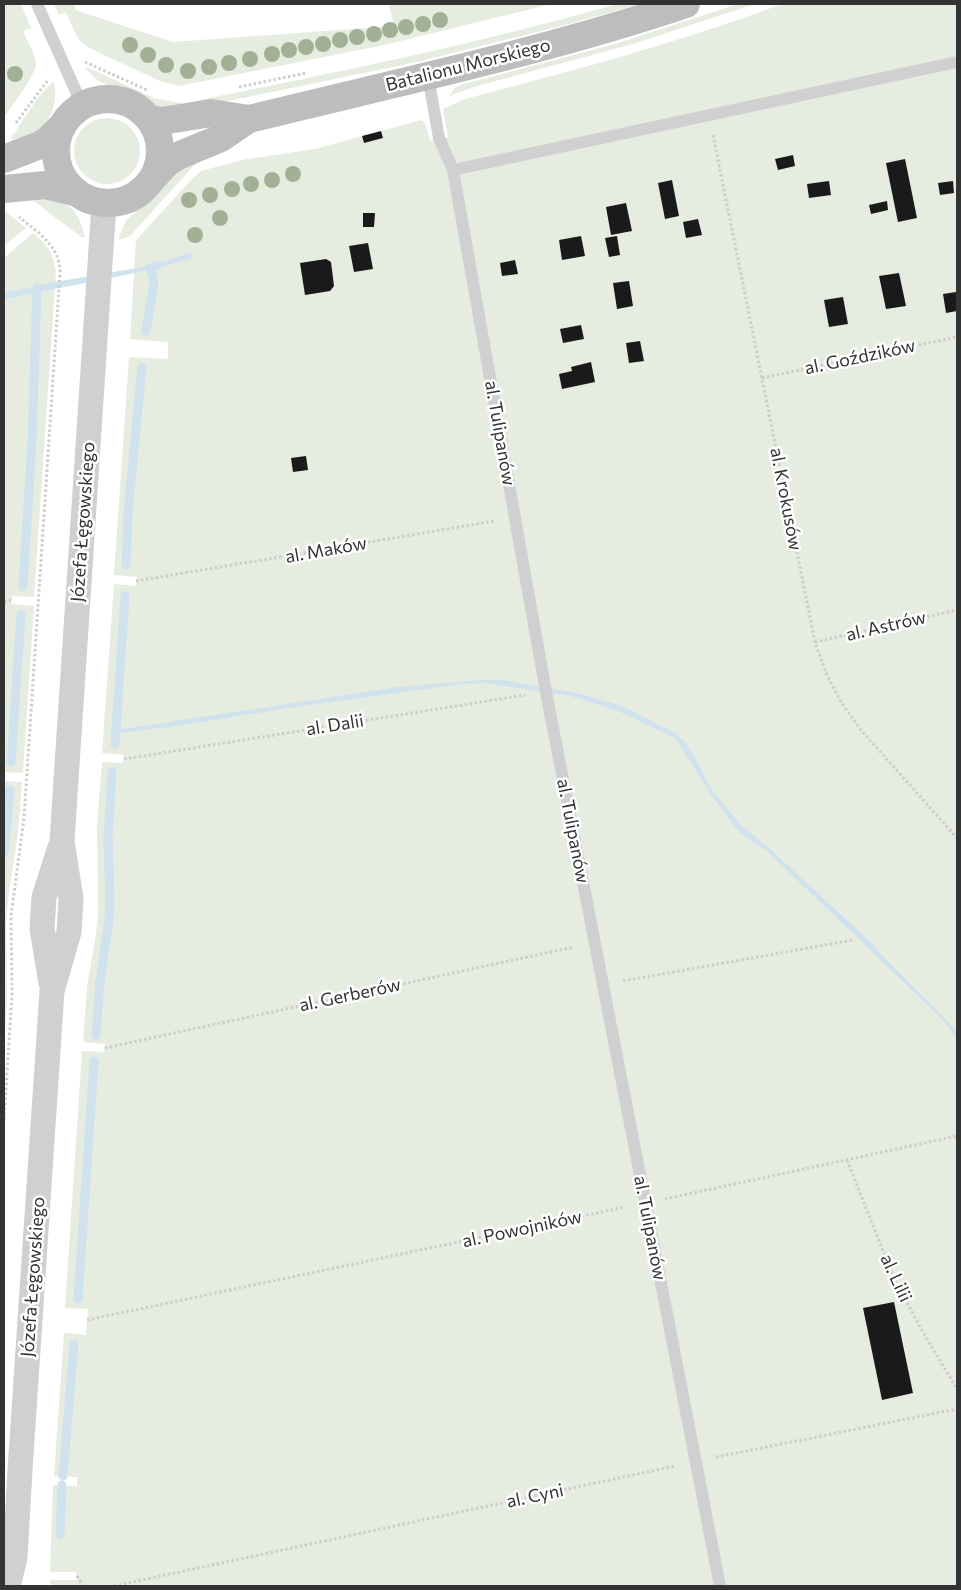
<!DOCTYPE html>
<html>
<head>
<meta charset="utf-8">
<style>
  body { margin:0 }
  #map { position:relative; width:961px; height:1590px; overflow:hidden; background:#fff; font-family:Commissioner,sans-serif }
  canvas { display:block }
  .frame { position:absolute; inset:0; border:5px solid #333; pointer-events:none }
</style>
</head>
<body>
<div id="map">
<canvas width="961" height="1590"></canvas>
<div class="frame"></div>
</div>
<script>
const c = document.querySelector('canvas').getContext('2d');
c.lineJoin = 'round';
function fill(path, color) { c.fillStyle = color; c.fill(path, 'evenodd'); }
function stroke(path, color, width, dash) { c.strokeStyle = color; c.lineWidth = width; c.lineCap = dash ? 'butt' : 'round'; c.setLineDash(dash || []); c.stroke(path); }
function label(font, color, halo, rows, align = 'center') {
  c.font = font + ' Commissioner,sans-serif'; c.lineWidth = 5; c.setLineDash([]); c.textBaseline = 'middle'; c.strokeStyle = halo; c.fillStyle = color; for (const [text, x, y, turn = 0] of rows) {
    c.save(); c.translate(x, y); c.rotate((+turn || 0) * Math.PI / 180); c.textAlign = isNaN(turn) ? turn : align; if (halo) c.strokeText(text, 0, 0); c.fillText(text, 0, 0); c.restore();
  }
}
const green = new Path2D(`
  M4,4H21L31,28L23,31C27,41 35,53 36,64C37,73 10,108 4,118Z
  M54,4H75V10L173,42L394,26L389,4H552L384,45L179,86L160,81L87,47L78,39L66,12L59,15Z
  M618,4H639L569,24L417,62L199,107V100C340,72 480,43 618,4Z
  M738,4H755L633,44L477,86L449,96L454,89L460,85L615,44Z
  M782,4H957V1586H51L50,1580H77L76,1572H50L53,1485L77,1486V1477L54,1476L64,1333L86,1335L88,1309L65,1308L82,1051L104,1052L105,1044L83,1042L87,987L96,934L98,912L97,825L102,762L123,763L124,755L102,753L114,584L136,586L137,577L114,575L129,357L168,359V342L130,339L136,240L191,180L201,171L242,160L315,149L362,136L364,143L383,138L381,131L422,120L425,123L430,141L448,137L443,109L465,99C572,71 678,43 782,4Z
  M84,67L89,68L156,99L181,103L182,110L158,108L151,105L128,93L98,81Z
  M54,82C59,102 50,126 31,135C25,138 18,140 12,142L11,136L14,134C21,123 43,87 54,82Z
  M74 151a33 33 0 1 1 66 0a33 33 0 1 1-66 0Z
  M198,161L130,236L122,239H118L127,219L152,199L176,170Z
  M40,194C67,201 78,207 85,237H81L31,199Z
  M4,210L26,228L4,246Z
  M33,233C48,246 53,252 56,272L34,597L12,596L11,604L34,606L23,773L4,772V258Z
  M4,781L22,782L18,834L9,892L6,920L7,996L4,1052Z`);
const water = new Path2D(`
  M191,253L193,258L150,270L4,299V293L55,282L149,266Z
  M481,680H504L571,692L620,705L675,733L687,744L713,792L741,825L769,848L874,945L873,946L957,1031V1038L942,1019L767,851L739,832L714,799L675,738L618,711L571,696L485,683L462,684L288,708L184,725L110,734V731L398,687Z`);
const stream = new Path2D(`
  M146,331L154,282L150,268L158,265
  M126,565L128,512L142,367
  M23,587L32,442L37,288
  M115,744L125,596
  M11,762L21,615
  M4,852L10,790
  M96,1035L100,983L108,926L110,906L108,837L112,772
  M78,1299L94,1061
  M63,1476L74,1344
  M60,1534L62,1485`);
const building = new Path2D(`
  M381,131L383,138L364,143L362,136Z
  M793,155L795,166L778,170L775,159Z
  M905,159L917,218L898,222L886,163Z
  M672,180L679,216L665,219L658,183Z
  M829,181L831,195L809,198L807,184Z
  M953,181L954,193L940,195L938,183Z
  M887,201L888,210L871,214L869,205Z
  M626,203L632,231L611,235L606,207Z
  M363,213H375L374,227H363Z
  M698,219L702,235L686,238L683,222Z
  M581,236L585,256L562,260L559,240Z
  M617,236L620,255L609,257L605,238Z
  M368,243L373,269L354,272L349,246Z
  M326,259L331,262L334,286L330,291L305,295L300,263Z
  M515,260L518,274L502,276L500,263Z
  M899,273L906,306L886,309L879,276Z
  M629,281L633,306L617,309L613,283Z
  M956,292L957,311L946,313L943,294Z
  M843,297L848,324L829,327L824,300Z
  M581,325L584,339L563,343L560,329Z
  M640,341L644,361L629,363L626,343Z
  M591,362L595,382L562,389L559,374L572,371L571,367Z
  M306,456L308,470L293,472L291,458Z
  M894,1302L913,1393L882,1400L863,1308Z`);
const path = new Path2D(`
  M85,62L147,90
  M239,87L306,73
  M16,123L48,80
  M713,135L815,642L827,675L841,702L861,730L957,838
  M762,378L957,337
  M136,581L495,521
  M4,602L11,600
  M815,642L957,610
  M124,759L525,695
  M623,981L853,940
  M105,1048L574,947
  M4,1120L12,995L11,916L24,818L60,273C60,245 38,233 19,217
  M847,1160L895,1281L927,1339L957,1389
  M665,1199L957,1136
  M87,1320L625,1207
  M716,1457L957,1409
  M77,1576L83,1586
  M114,1586L675,1466`);
const service = new Path2D(`
  M37,4L82,105
  M428,76L439,138L453,170L546,692L720,1586
  M453,170L957,62`);
const minor = new Path2D(`
  M51,983L42,929L44,897L60,847
  M8,1586L15,1558L20,1470L52,991L69,932L71,899L62,841L104,203`);
const secondary = new Path2D(`
  M56 151a52 52 0 1 1 104 0a52 52 0 1 1-104 0Z
  M150,119L162,121L211,113L249,119
  M4,159L40,145L48,140L63,125
  M153,178L168,162L180,155L221,138L249,119C395,83 543,52 686,4
  M4,189L45,185L75,192`);
const trees = [
  [440,20],
  [423,24],
  [406,27],
  [390,30],
  [374,34],
  [357,37],
  [340,40],
  [323,44],
  [130,45],
  [306,47],
  [289,50],
  [272,54],
  [148,55],
  [250,59],
  [229,63],
  [166,65],
  [209,67],
  [188,71],
  [15,74],
  [293,174],
  [272,180],
  [251,184],
  [232,189],
  [210,195],
  [189,200],
  [220,218],
  [195,235]
];
const streetNames = [
  ["Batalionu Morskiego",468,65,-14],
  ["al. Goździków",860,357,-12],
  ["al. Tulipanów",500,433,80],
  ["al. Krokusów",786,499,79],
  ["Józefa Łęgowskiego",83,522,-86],
  ["al. Maków",326,550,-10],
  ["al. Astrów",886,626,-13],
  ["al. Dalii",335,725,-9],
  ["al. Tulipanów",573,831,79],
  ["al. Gerberów",350,995,-12],
  ["al. Tulipanów",650,1228,79],
  ["al. Powojników",522,1229,-12],
  ["Józefa Łęgowskiego",33,1277,-86],
  ["al. Lilii",896,1278,65],
  ["al. Cyni",535,1496,-12]
];
fill(green, '#e6ecdf');
fill(water, '#cfe2ee');
stroke(stream, '#cfe2ee', 9);
fill(building, '#1a1a1a');
stroke(path, '#cdcdcd', 3, [2.5, 2.5]);
stroke(service, '#d0d0d0', 12);
stroke(minor, '#d0d0d0', 25);
stroke(secondary, '#bdbdbd', 28);
c.fillStyle = '#a2b095';
for (const [x, y] of trees) { c.beginPath(); c.arc(x, y, 8, 0, 2 * Math.PI); c.fill(); }
label('18px', '#333', '#fff', streetNames);
</script>
</body>
</html>
